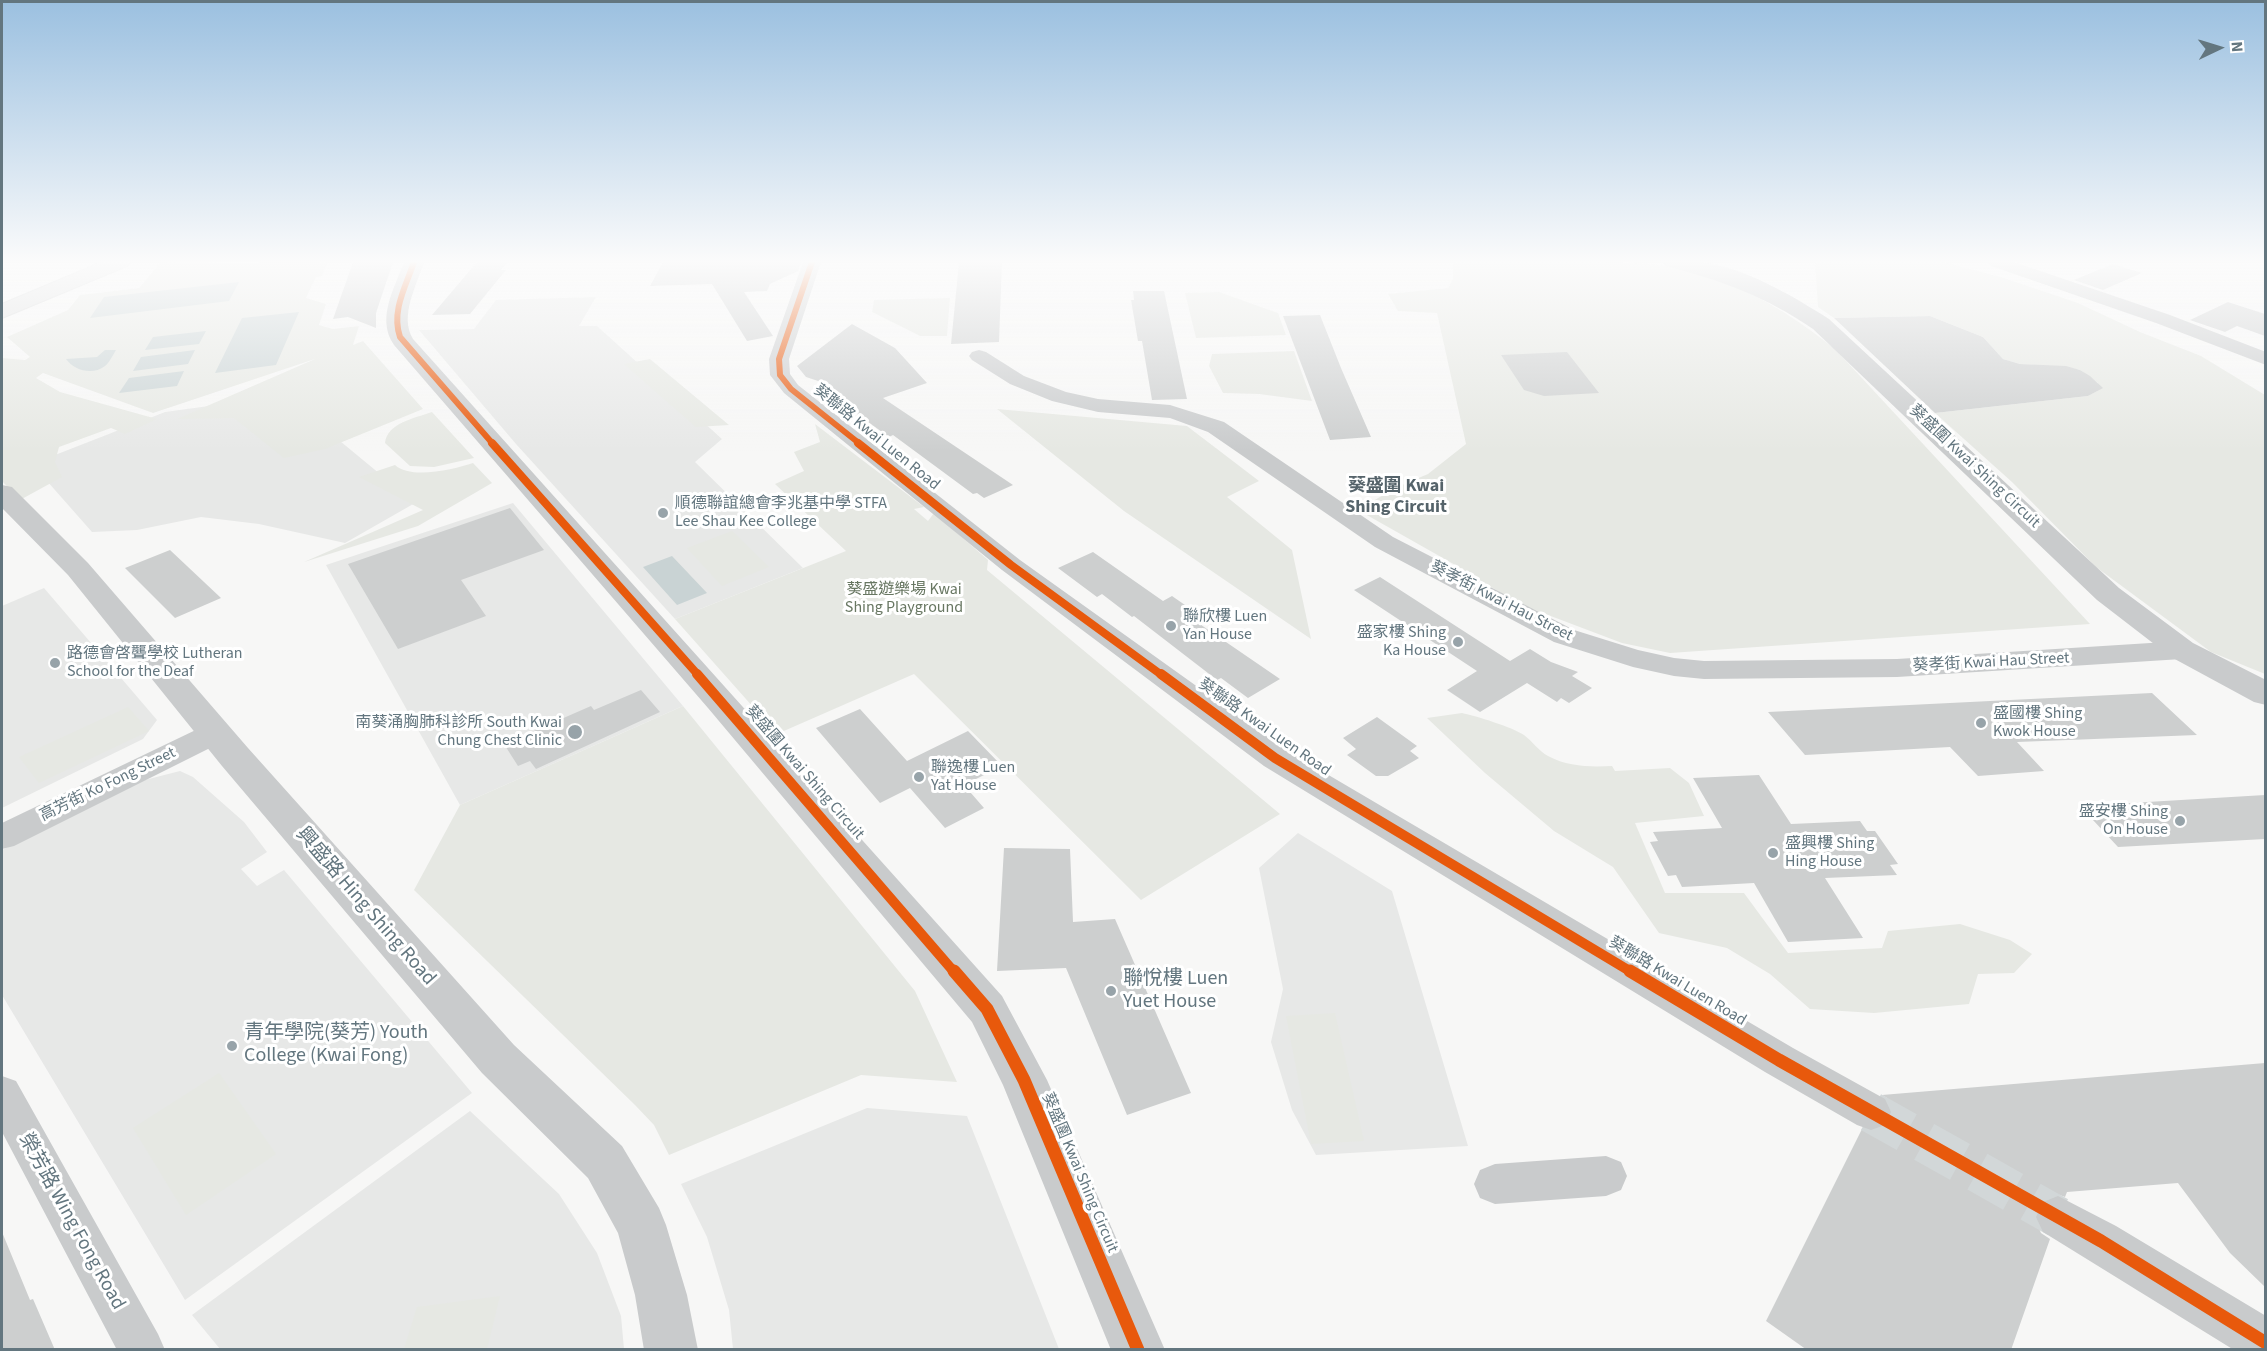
<!DOCTYPE html>
<html>
<head>
<meta charset="utf-8">
<style>
  body { margin:0 }
  #map { position:relative; width:2267px; height:1351px; overflow:hidden; background:#f7f7f6; font-family:"Source Sans 3",sans-serif }
  canvas { display:block }
  .frame { position:absolute; inset:0; border:3px solid #63767f; pointer-events:none }
  .north { position:absolute; left:2189px; top:18px; width:60px; height:60px; -webkit-text-stroke:4px #fff; paint-order:stroke; rotate:86deg; font-size:16px; font-weight:700; line-height:24px; text-align:center; color:#63767f }
  .north::after { content:''; display:block; margin:auto; width:21px; height:27px; background:#63767f; clip-path:polygon(50% 0,100% 100%,50% 72%,0 100%) }
</style>
</head>
<body>
<div id="map">
<canvas width="2267" height="1351"></canvas>
<div class="frame"></div>
<div class="north">N</div>
</div>
<script>
const c = document.querySelector('canvas').getContext('2d');
c.lineJoin = 'round';
function fill(path, color) { c.fillStyle = color; c.fill(path, 'evenodd'); }
function stroke(path, color, width, dash) { c.strokeStyle = color; c.lineWidth = width; c.lineCap = dash ? 'butt' : 'round'; c.setLineDash(dash || []); c.stroke(path); }
function label(font, color, halo, rows, align = 'center') {
  c.font = font + ' "Source Sans 3","Noto Sans TC",sans-serif'; c.lineWidth = 6; c.setLineDash([]); c.textBaseline = 'middle'; c.strokeStyle = halo; c.fillStyle = color; for (const [text, x, y, turn = 0] of rows) {
    c.save(); c.translate(x, y); c.rotate((+turn || 0) * Math.PI / 180); c.textAlign = isNaN(turn) ? turn : align; if (halo) c.strokeText(text, 0, 0); c.fillText(text, 0, 0); c.restore();
  }
}
const built = new Path2D(`
  M596,297L579,326H597L722,439L695,462L803,568L675,619L516,444L419,330L474,329L496,300Z
  M238,402L340,441L415,503L345,543L259,524L201,517L137,530L92,532L32,464L165,412Z
  M513,503L683,706L460,805L326,565Z
  M44,588L157,720L143,739L2,808V606Z
  M180,771L193,777L244,822L267,852L241,869L257,886L284,870L472,1093L185,1300L2,995V850L137,782Z
  M1298,833L1392,891L1468,1146L1316,1155L1292,1110L1271,1042L1283,989L1259,868Z
  M867,1108L967,1116L1059,1349H733L729,1310L707,1237L681,1184Z
  M470,1111L559,1194L597,1253L621,1316L624,1349H220L192,1315Z`);
const green = new Path2D(`
  M327,262L322,276L316,277L306,298L326,304L319,325L333,329L359,326L353,345L363,341L423,409L325,449L284,458L234,418L177,419L315,359L153,413L43,373L36,378L60,392L157,419L125,434L111,428L59,447L55,462L62,477L20,500L2,481V358L25,360L30,357L7,337L68,310L80,295L139,288L160,263Z
  M1453,262C1492,262 1532,262 1572,262C1617,262 1665,261 1708,276C1756,292 1796,318 1835,349L2090,624L1670,653L1622,643L1519,604L1457,566L1358,510L1395,488L1428,474L1466,444L1437,313L1398,311L1388,294L1448,288L1453,279Z
  M1815,262H1943L2004,278L2078,303L2140,332L2201,356L2265,395V674L2211,652L2096,567L2012,482L1935,413L2088,396L2097,391L2098,383L2080,370L2066,367L2020,364L2003,359L1983,337L1930,316L1834,318L1818,307Z
  M1219,292L1278,313L1286,335L1196,338L1185,293Z
  M950,298L947,336H920L872,312L874,300Z
  M1294,351L1312,401L1259,394L1223,393L1209,366L1212,354Z
  M650,359L729,425L696,427L624,364Z
  M997,409L1187,426L1259,481L1227,497L1292,550L1311,639L1124,511Z
  M432,412L474,458L434,467L410,466L385,443C387,423 415,418 432,412Z
  M815,424L924,507L914,509L928,521L934,513L988,560L987,570L1280,814L1141,900L914,674L777,734L675,619L846,551L775,484L804,471L794,452L820,442Z
  M473,463L492,483L418,526L304,562L423,510L359,477L395,465C411,480 455,469 473,463Z
  M732,531L769,567L722,586L687,548Z
  M683,706L915,991L957,1082L861,1075L669,1155L654,1125L635,1105L414,890L460,805Z
  M128,707L149,731L39,783L19,757Z
  M1462,713C1476,716 1512,727 1524,735C1532,741 1539,751 1548,756C1568,767 1591,767 1612,766L1615,771L1670,768L1689,783L1704,816L1635,823L1665,893H1744L1788,953L1882,948L1888,931L1960,924L2010,940L2032,954L2014,973L1978,974L1969,1004L1874,1013L1810,1009L1770,974L1727,948L1659,933L1613,867L1554,831L1485,773L1427,718Z
  M1335,1013L1364,1141L1311,1144L1286,1016Z
  M219,1073L276,1154L186,1215L133,1128Z
  M500,1296L487,1349H404L417,1307Z`);
const water = new Path2D(`
  M239,282L229,301L90,318L104,297Z
  M299,312L276,365L215,373L242,318Z
  M206,331L199,344L145,350L153,337Z
  M105,350H116C113,355 109,363 105,366C92,376 74,370 66,359L97,357Z
  M195,350L188,364L133,371L141,357Z
  M184,371L177,386L119,393L129,378Z
  M672,556L707,593L677,605L643,567Z`);
const building = new Path2D(`
  M353,262H393L376,313V328L348,317L333,319Z
  M477,262H507L501,270H506L470,314L432,315Z
  M663,262H801L798,271L770,284L767,291L744,292L773,336L747,341L712,284L650,286Z
  M959,262H1002L999,342L951,344Z
  M2113,264L2142,273L2103,290L2074,280Z
  M1133,291H1164L1187,399L1152,400L1142,341H1138L1131,300H1134Z
  M2228,302L2265,314V336L2237,326L2225,332L2190,320Z
  M1320,315L1341,368L1371,437L1330,440L1283,316Z
  M1930,316L1983,337L2003,359L2020,364L2066,366L2080,370L2090,376L2103,388L2088,396L1935,413L1834,318Z
  M852,324L895,348L927,383L883,398L1013,485L984,498L977,493L973,494L893,435L889,437L850,409L840,411L824,399L818,381L806,377L797,366Z
  M1567,352L1599,393L1544,396L1524,390L1501,355Z
  M510,508L544,550L461,580L486,616L398,649L348,564Z
  M170,550L221,598L175,618L125,568Z
  M1093,552L1163,601L1172,596L1195,612L1188,616L1280,679L1248,698L1221,678L1217,680L1134,616L1132,617L1102,594L1097,597L1058,568Z
  M1380,577L1510,661L1530,649L1551,662L1578,672L1572,676L1592,688L1569,703L1561,698L1557,702L1527,683L1480,712L1447,690L1477,671L1354,590Z
  M641,690L660,712L536,769L530,761L518,766L504,744L591,706L594,710Z
  M2152,693L2197,735L2017,742L2044,771L1978,776L1950,747L1805,755L1768,712Z
  M860,709L907,761L968,731L1002,766L964,785L984,808L945,828L910,788L880,803L816,728Z
  M1377,717L1417,746L1410,751L1419,758L1388,776H1376L1347,755L1356,749L1343,738Z
  M1759,775L1791,824L1860,821L1867,831H1875L1898,864L1890,865L1897,875L1825,878L1863,938L1788,942L1754,883L1682,887L1676,875L1668,876L1650,842L1658,841L1653,832L1722,828L1693,778Z
  M2265,795V839L2118,847L2080,806Z
  M1004,848L1070,849L1073,922L1115,919L1191,1093L1127,1115L1066,968L997,971Z
  M2265,1063V1287L2230,1253L2178,1183L2067,1192L2065,1197L2057,1194L2041,1201L2034,1218L2041,1233L2050,1239L2011,1350H1807L1766,1321L1862,1129L1872,1132L1887,1126L1893,1111L1887,1098L1882,1095Z
  M2,1232L30,1300L33,1299L55,1350H2Z`);
const minorTunnel = new Path2D(`
  M1871,1112L2058,1217`);
const minor = new Path2D(`
  M803,262H821L789,359L790,374L798,385L1020,560L1286,750L1793,1048L1885,1099L1891,1112L1885,1125L1871,1130L1857,1125L1765,1072L1264,766L1002,570L784,393L770,375L769,359Z
  M1988,262H2014L2170,315L2266,352V365L2156,323L1991,266Z
  M979,350L986,352L1024,376L1066,392L1098,399L1170,405L1224,422L1393,537L1574,630L1638,650L1674,658L1704,661L1897,659L2182,641L2192,644L2196,650L2192,656L2182,659L1897,677L1704,679L1674,676L1633,667L1554,642L1375,547L1208,432L1170,418L1098,412L1052,401L1010,384L972,360L969,356L972,352Z
  M215,723L226,726L230,733L226,740L14,846L2,849V823L204,726Z
  M2,1076L16,1081L158,1334L165,1350H117L2,1132Z
  M1606,1156L1621,1162L1627,1176L1621,1190L1606,1196L1495,1204L1480,1198L1474,1184L1480,1170L1495,1164Z
  M2058,1196L2116,1226L2266,1316V1350H2234L2043,1232L2036,1217L2043,1202Z`);
const tertiary = new Path2D(`
  M404,262H424C417,285 399,316 413,339L1002,996L1047,1080L1165,1350H1111L1003,1085L972,1022L708,708L394,345C376,319 394,289 404,262Z
  M1663,262C1675,262 1689,261 1701,262C1744,267 1793,296 1829,319L2119,588L2193,643L2266,680V705L2254,702L2171,657L2097,600L1813,329C1767,297 1720,280 1666,266Z
  M2,485L12,487L88,563L248,748L514,1045L622,1146L659,1208L666,1225L687,1295L698,1350H644L635,1295L618,1233L588,1178L482,1073L222,766L68,575L2,508Z`);
const secondary = new Path2D(`
  M102,262H130L127,266L2,318V304Z`);
const cyclewayFar3 = new Path2D(`
  M414,262C406,286 391,311 400,337L493,444
  M812,262L779,359L780,375L791,389L860,444`);
const cyclewayFar2 = new Path2D(`
  M492,443L699,676
  M858,443L1011,565L1163,676`);
const cyclewayFar1 = new Path2D(`
  M697,674L955,973
  M1161,674L1275,758L1633,973`);
const cycleway = new Path2D(`
  M954,971L987,1009L1024,1080L1138,1350
  M1630,971L1779,1060L2101,1241L2266,1343`);
const markers = [
  [663,513,6,"#97a3a9"],
  [1171,626,6,"#97a3a9"],
  [1458,642,6,"#97a3a9"],
  [55,663,6,"#97a3a9"],
  [1981,723,6,"#97a3a9"],
  [575,732,8,"#97a3a9"],
  [919,777,6,"#97a3a9"],
  [2180,821,6,"#97a3a9"],
  [1773,853,6,"#97a3a9"],
  [1111,991,6,"#97a3a9"],
  [232,1046,6,"#97a3a9"]
];
const streetNames = [
  ["葵聯路 Kwai Luen Road",876,438,39],
  ["葵盛圍 Kwai Shing Circuit",1974,467,43],
  ["葵孝街 Kwai Hau Street",1501,602,27],
  ["葵孝街 Kwai Hau Street",1991,663,-3],
  ["葵聯路 Kwai Luen Road",1264,728,35],
  ["葵盛圍 Kwai Shing Circuit",804,773,49],
  ["高芳街 Ko Fong Street",108,785,-26],
  ["葵聯路 Kwai Luen Road",1677,982,31],
  ["葵盛圍 Kwai Shing Circuit",1079,1173,67]
];
const poiNames = [
  ["順德聯誼總會李兆基中學 STFA",675,504],
  ["Lee Shau Kee College",675,522],
  ["聯欣樓 Luen",1183,617],
  ["Yan House",1183,635],
  ["盛家樓 Shing",1446,633,"right"],
  ["Ka House",1446,651,"right"],
  ["路德會啓聾學校 Lutheran",67,654],
  ["School for the Deaf",67,672],
  ["盛國樓 Shing",1993,714],
  ["Kwok House",1993,732],
  ["南葵涌胸肺科診所 South Kwai",562,723,"right"],
  ["Chung Chest Clinic",562,741,"right"],
  ["聯逸樓 Luen",931,768],
  ["Yat House",931,786],
  ["盛安樓 Shing",2168,812,"right"],
  ["On House",2168,830,"right"],
  ["盛興樓 Shing",1785,844],
  ["Hing House",1785,862]
];
const parkNames = [
  ["葵盛遊樂場 Kwai",904,590],
  ["Shing Playground",904,608]
];
const neighbourhoodNames = [
  ["葵盛圍 Kwai",1396,487],
  ["Shing Circuit",1396,508]
];
const nearStreetnames = [
  ["興盛路 Hing Shing Road",365,907,49],
  ["榮芳路 Wing Fong Road",71,1222,61]
];
const nearPoinames = [
  ["聯悅樓 Luen",1123,980],
  ["Yuet House",1123,1003],
  ["青年學院(葵芳) Youth",244,1034],
  ["College (Kwai Fong)",244,1057]
];
fill(built, '#e7e8e7');
fill(green, '#e6e8e3');
fill(water, '#c9d3d4');
fill(building, '#cdcfcf');
stroke(minorTunnel, '#d2d7d8', 41, [41, 20]);
stroke(secondary, '#d2d4d4', 2);
fill(minor, '#c9cbcc');
fill(tertiary, '#c9cbcc');
fill(secondary, '#dedfdf');
stroke(cyclewayFar3, '#e8590c', 6);
stroke(cyclewayFar2, '#e8590c', 8);
stroke(cyclewayFar1, '#e8590c', 10);
stroke(cycleway, '#e8590c', 13);
const sky = c.createLinearGradient(0, 0, 0, 451);
sky.addColorStop(0, '#9bc0e0');
sky.addColorStop(0.58, '#fbfbfb');
sky.addColorStop(1, '#fbfbfb00');
c.fillStyle = sky;
c.fillRect(0, 0, 2267, 451);
for (const [x, y, r, color] of markers) { const dot = new Path2D(); dot.arc(x, y, r, 0, 2 * Math.PI); c.fillStyle = color; c.fill(dot); stroke(dot, '#fff', 2); }
label('16px', '#63767f', '#fff', streetNames);
label('16px', '#63767f', '#fff', poiNames, 'left');
label('16px', '#687762', '#fff', parkNames);
label('bold 18px', '#55636a', '#fff', neighbourhoodNames);
label('20px', '#63767f', '#fff', nearStreetnames);
label('20px', '#63767f', '#fff', nearPoinames, 'left');
</script>
</body>
</html>
